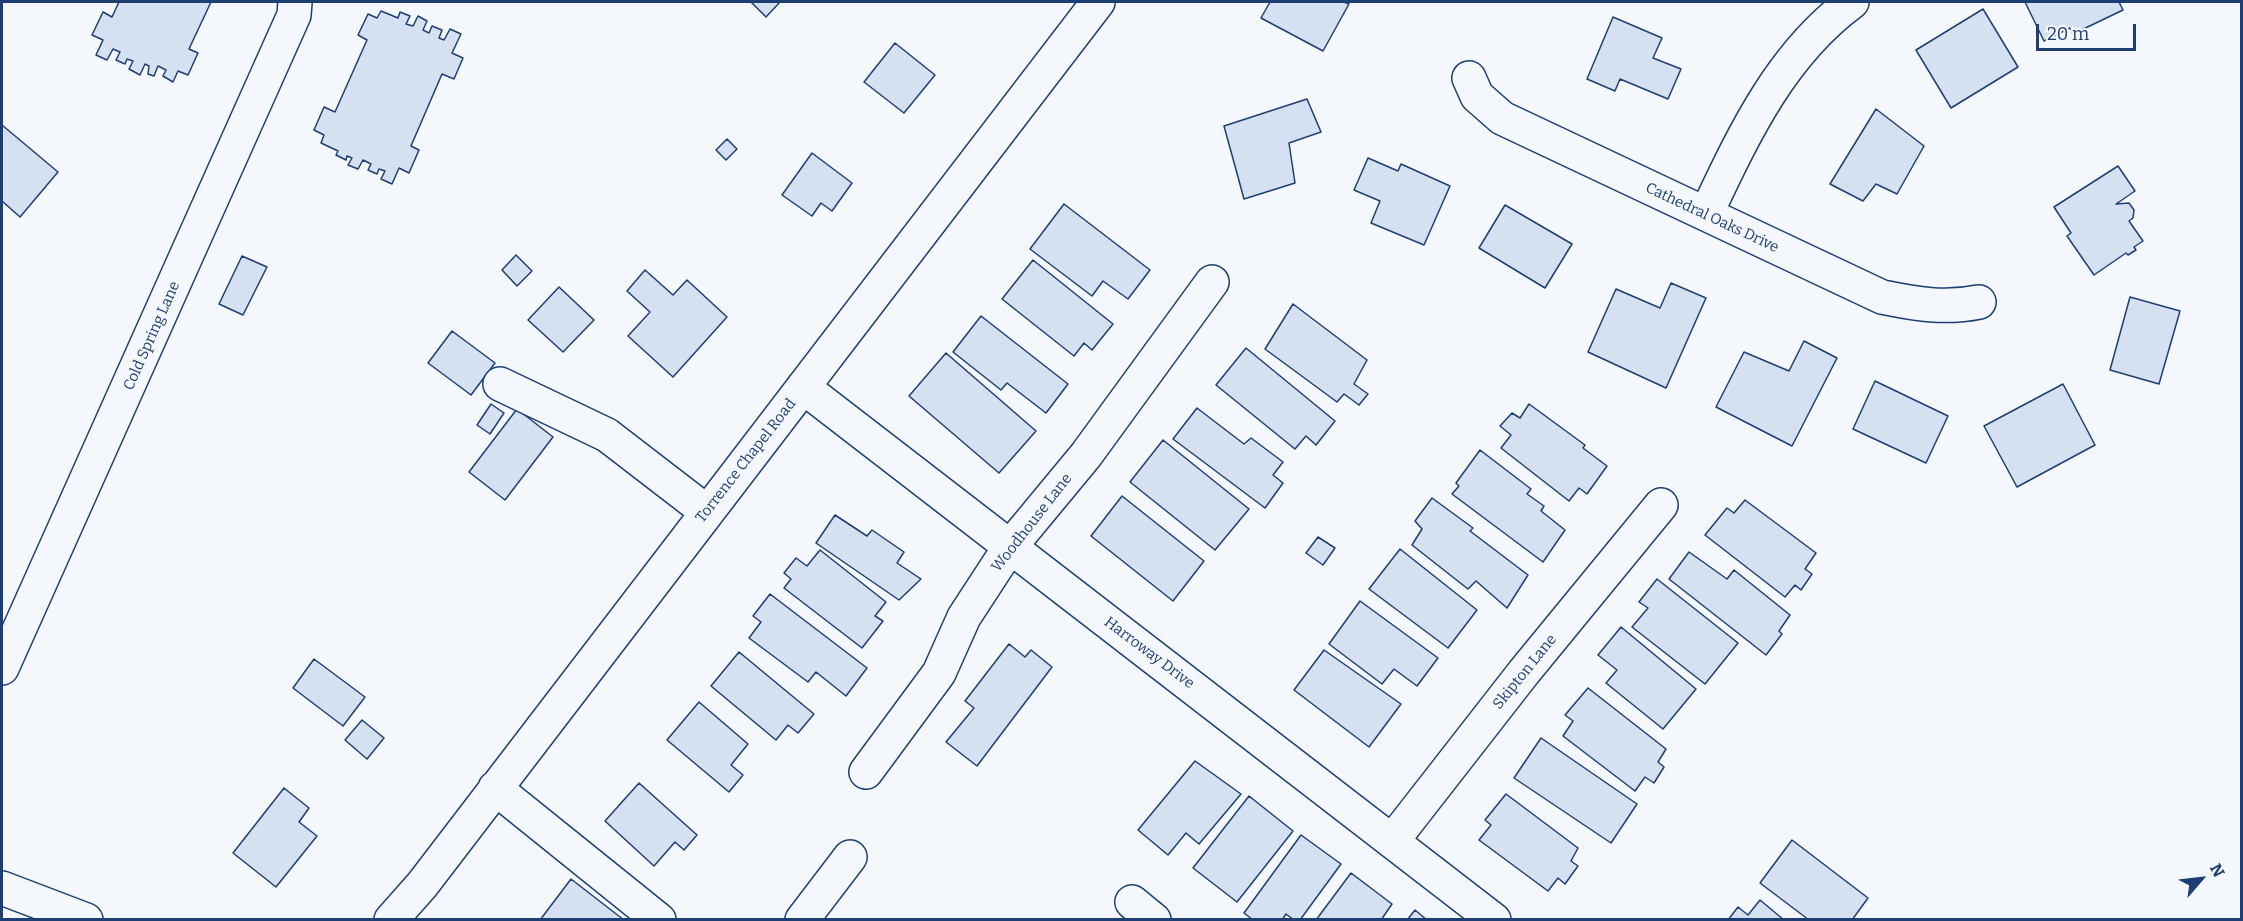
<!DOCTYPE html>
<html>
<head>
<meta charset="utf-8">
<style>
  body { margin:0 }
  #map { position:relative; width:2243px; height:921px; overflow:hidden; background:#f4f7fb; font-family:Bitter,serif }
  canvas { display:block }
  .frame { position:absolute; inset:0; border:3px solid #1d3f73; pointer-events:none }
  .north { position:absolute; left:2171px; top:849px; width:60px; height:60px; -webkit-text-stroke:4px #f4f7fb; paint-order:stroke; rotate:62deg; font-size:16px; font-weight:700; line-height:24px; text-align:center; color:#1d3f73 }
  .north::after { content:''; display:block; margin:auto; width:21px; height:27px; background:#1d3f73; clip-path:polygon(50% 0,100% 100%,50% 72%,0 100%) }
  .scale { position:absolute; left:2036px; top:24px; width:100px; height:27px; box-sizing:border-box; border:3px solid #1d3f73; border-top:0; padding-left:8px; font-size:18px; line-height:21px; white-space:nowrap; color:#1d3f73; -webkit-text-stroke:4px #f4f7fb; paint-order:stroke }
</style>
</head>
<body>
<div id="map">
<canvas width="2243" height="921"></canvas>
<div class="frame"></div>
<div class="north">N</div>
<div class="scale">20 m</div>
</div>
<script>
const c = document.querySelector('canvas').getContext('2d');
c.lineJoin = 'round';
function fill(path, color) { c.fillStyle = color; c.fill(path, 'evenodd'); }
function stroke(path, color, width, dash) { c.strokeStyle = color; c.lineWidth = width; c.lineCap = dash ? 'butt' : 'round'; c.setLineDash(dash || []); c.stroke(path); }
function label(font, color, halo, rows, align = 'center') {
  c.font = font + ' Bitter,serif'; c.lineWidth = 4.5; c.setLineDash([]); c.textBaseline = 'middle'; c.strokeStyle = halo; c.fillStyle = color; for (const [text, x, y, turn = 0] of rows) {
    c.save(); c.translate(x, y); c.rotate((+turn || 0) * Math.PI / 180); c.textAlign = isNaN(turn) ? turn : align; if (halo) c.strokeText(text, 0, 0); c.fillText(text, 0, 0); c.restore();
  }
}
const building = new Path2D(`
  M119,2H211L189,49L198,53L188,75L178,71L173,82L163,76L166,70L158,66L154,76L148,74L149,66L145,64L140,75L129,69L133,61L127,59L125,64L116,60L120,52L113,49L107,60L96,55L103,40L92,35L103,12L112,17Z
  M751,2H780L766,17Z
  M1270,2H1344L1349,4L1323,51L1261,18Z
  M2025,2H2119L2123,10L2073,34L2070,28L2044,41Z
  M1983,9L2018,67L1951,108L1916,50Z
  M381,11L398,18L400,12L410,16L406,24L413,26L418,16L427,21L423,30L429,33L432,26L442,30L439,38L444,40L450,29L461,34L452,53L463,58L454,79L442,74L411,146L419,150L409,173L399,168L392,184L381,179L385,171L379,169L377,174L368,170L371,164L363,160L358,169L348,165L352,158L347,156L346,160L336,155L338,151L321,143L324,135L314,130L324,107L335,112L367,40L358,35L368,14L377,18Z
  M1613,17L1662,38L1653,58L1681,69L1668,99L1620,79L1615,91L1587,79Z
  M895,43L935,75L904,113L864,82Z
  M1307,99L1321,132L1289,143L1295,183L1244,199L1224,126Z
  M1876,109L1924,146L1897,194L1876,184L1863,201L1830,184Z
  M2,125L58,172L20,217L2,201Z
  M727,139L737,149L726,160L716,150Z
  M812,153L852,183L832,211L821,203L812,216L782,195Z
  M1368,158L1398,171L1401,164L1450,186L1424,245L1371,223L1380,201L1354,190Z
  M2118,166L2135,191L2116,204L2129,203L2134,210L2133,218L2129,221L2143,241L2134,247L2136,250L2128,255L2126,253L2094,275L2067,236L2071,233L2054,207Z
  M1064,204L1150,270L1128,299L1103,281L1092,296L1030,249Z
  M1505,205L1572,244L1545,288L1479,248Z
  M516,255L532,271L517,286L502,270Z
  M242,256L267,267L243,315L219,304Z
  M1033,260L1113,324L1092,350L1084,343L1074,356L1002,299Z
  M645,270L673,295L687,280L727,317L673,377L628,336L650,312L627,291Z
  M1671,283L1706,298L1666,388L1588,352L1616,289L1660,308Z
  M559,287L594,320L563,352L528,320Z
  M2130,297L2180,311L2159,384L2110,370Z
  M1293,304L1367,360L1354,384L1368,394L1359,405L1344,394L1337,402L1265,349Z
  M981,316L1068,384L1046,413L1007,383L1001,390L953,352Z
  M452,331L495,363L471,395L428,363Z
  M1804,341L1837,358L1792,446L1716,407L1744,352L1789,371Z
  M1246,348L1335,421L1316,445L1306,436L1295,449L1216,385Z
  M946,353L1036,431L999,473L909,396Z
  M1875,381L1948,416L1926,463L1853,429Z
  M2063,384L2095,445L2017,487L1984,426Z
  M491,404L504,413L490,434L477,425Z
  M1529,404L1585,445L1583,448L1607,466L1587,494L1579,488L1569,501L1501,448L1511,435L1500,426L1512,413L1520,418Z
  M1197,408L1244,444L1251,438L1283,462L1273,475L1283,483L1265,508L1173,439Z
  M517,409L553,437L505,500L469,472Z
  M1163,440L1249,509L1215,550L1130,482Z
  M1480,450L1531,489L1527,494L1544,506L1541,511L1565,530L1543,562L1452,494L1459,486L1456,483Z
  M1122,496L1204,561L1173,601L1091,536Z
  M1432,498L1473,528L1470,531L1528,575L1507,608L1476,581L1468,589L1412,545L1422,529L1415,521Z
  M1745,500L1816,553L1805,569L1812,574L1801,590L1795,585L1785,597L1705,535L1727,508L1734,513Z
  M835,515L867,536L872,530L904,552L897,563L921,579L899,600L816,543Z
  M1318,537L1335,548L1323,565L1306,553Z
  M1400,549L1477,610L1448,648L1369,589Z
  M820,550L886,602L875,616L883,621L862,648L784,588L791,579L784,573L796,558L807,566Z
  M1689,552L1727,579L1734,570L1790,615L1779,631L1782,634L1766,655L1669,579Z
  M1657,579L1738,643L1705,684L1632,627L1648,608L1639,602Z
  M770,594L867,668L846,696L816,672L808,682L749,638L761,622L753,616Z
  M1360,601L1438,658L1417,686L1394,669L1382,684L1329,644Z
  M1621,627L1696,689L1663,729L1606,683L1617,670L1598,655Z
  M1009,644L1025,657L1031,650L1052,667L977,766L946,742L974,708L965,701Z
  M1324,650L1401,704L1369,747L1294,690Z
  M739,652L814,714L798,733L788,725L776,740L711,686Z
  M314,659L365,697L343,726L293,688Z
  M1588,688L1666,749L1658,762L1664,767L1654,783L1645,777L1635,791L1563,736L1573,721L1565,715Z
  M699,702L748,744L731,765L743,775L729,792L667,740Z
  M362,720L384,738L367,759L345,740Z
  M1541,738L1637,804L1611,843L1514,778Z
  M1195,761L1241,794L1199,844L1186,833L1168,855L1138,830Z
  M639,783L697,835L684,850L675,842L654,866L605,821Z
  M284,788L309,808L299,822L317,836L276,887L233,853Z
  M1506,794L1578,848L1571,861L1578,866L1565,884L1558,878L1548,891L1479,840L1491,825L1485,820Z
  M1249,796L1293,831L1237,902L1193,868Z
  M1301,835L1341,864L1300,920H1294L1286,914L1282,920H1253L1244,913Z
  M1792,840L1868,898L1852,920H1809L1760,883Z
  M1351,873L1392,904L1381,920H1316Z
  M571,879L624,920H540Z
  M1760,900L1784,920H1728L1738,907L1748,915Z
  M1415,910L1427,920H1407Z`);
const minor = new Path2D(`
  M1469,78L1477,96L1502,118L1882,297C1916,304 1945,309 1979,302
  M1706,214C1743,136 1780,55 1852,2
  M500,384L607,435L707,512
  M803,387C1032,566 1265,741 1494,920
  M2,668L294,15L295,2
  M866,772L939,673L964,617L1009,548L1086,455L1212,282
  M495,788L659,920
  M1393,840L1524,672L1661,505
  M2,888L86,920
  M1132,902L1154,920
  M391,920L422,885L1098,2
  M802,920L850,857`);
const streetNames = [
  ["Cathedral Oaks Drive",1712,218,25],
  ["Cold Spring Lane",152,336,-66],
  ["Torrence Chapel Road",746,461,-52],
  ["Woodhouse Lane",1032,523,-52],
  ["Harroway Drive",1149,653,37],
  ["Skipton Lane",1525,672,-51]
];
fill(building, '#d5e0f0');
stroke(building, '#1d3f73', 1.5);
stroke(minor, '#1d3f73', 36);
stroke(minor, '#f4f7fb', 33);
label('15px', '#1d3f73', '#f4f7fb', streetNames);
</script>
</body>
</html>
